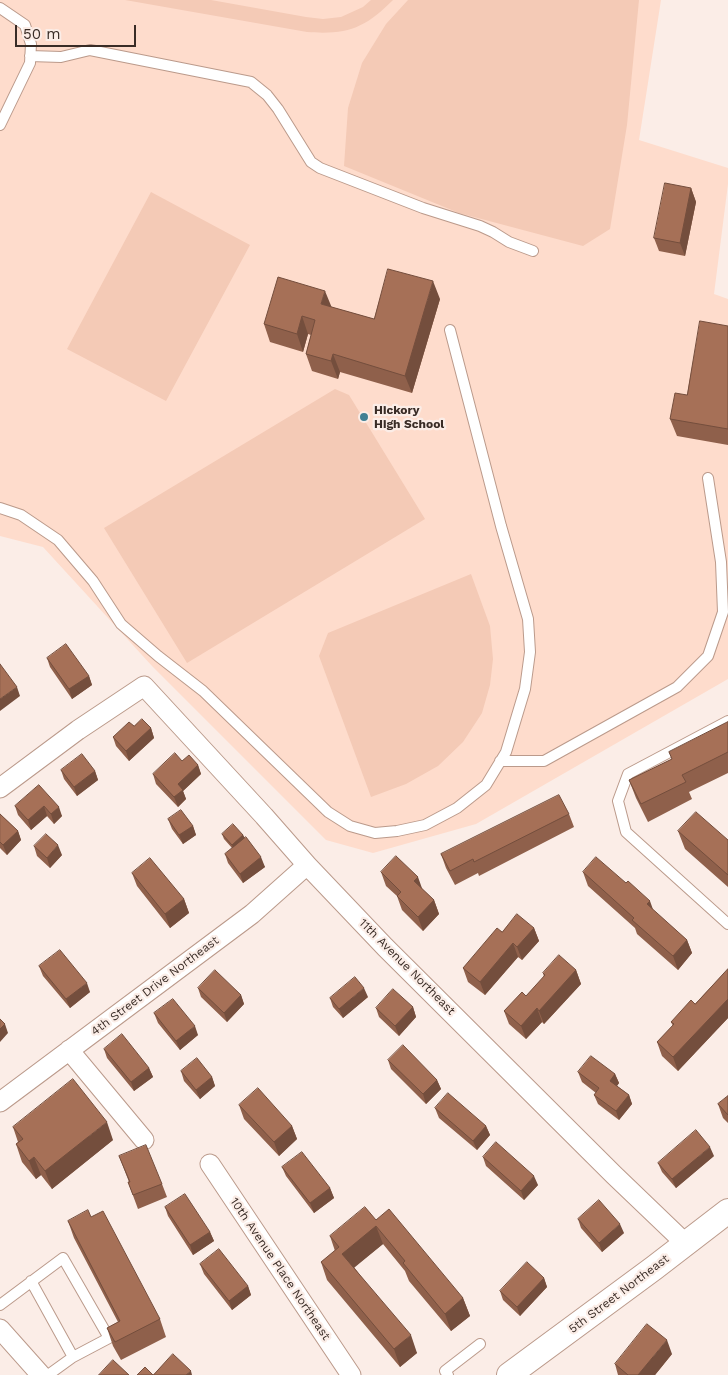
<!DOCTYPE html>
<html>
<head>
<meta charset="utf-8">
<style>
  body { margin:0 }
  #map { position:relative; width:728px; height:1375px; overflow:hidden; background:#fbede7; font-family:"Work Sans",sans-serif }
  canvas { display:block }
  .scale { position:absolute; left:15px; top:25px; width:121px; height:22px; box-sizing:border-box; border:2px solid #392c26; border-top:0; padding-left:6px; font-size:15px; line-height:18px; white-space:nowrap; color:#392c26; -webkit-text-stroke:4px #fbede7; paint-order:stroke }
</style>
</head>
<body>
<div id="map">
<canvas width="728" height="1375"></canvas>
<div class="scale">50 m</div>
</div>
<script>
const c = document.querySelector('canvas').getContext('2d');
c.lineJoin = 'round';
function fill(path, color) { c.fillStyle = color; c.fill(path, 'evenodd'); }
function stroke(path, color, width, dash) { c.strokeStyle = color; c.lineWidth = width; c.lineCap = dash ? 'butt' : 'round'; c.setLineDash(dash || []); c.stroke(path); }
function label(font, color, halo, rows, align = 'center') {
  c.font = font + ' "Work Sans",sans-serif'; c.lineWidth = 4.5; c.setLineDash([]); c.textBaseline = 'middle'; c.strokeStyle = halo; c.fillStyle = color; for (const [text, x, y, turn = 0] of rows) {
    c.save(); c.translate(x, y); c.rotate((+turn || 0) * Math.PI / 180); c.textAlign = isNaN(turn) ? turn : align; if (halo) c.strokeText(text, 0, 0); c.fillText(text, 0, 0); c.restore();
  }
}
const built = new Path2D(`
  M0,0H661L639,140L728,168V184L714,294L728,299V679L476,824L373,853L326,840L152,666L43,547L0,536Z`);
const green = new Path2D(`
  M125,0H211L306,17L323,19L341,17L363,7L371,0H393C365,28 348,35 307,32Z
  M408,0H639L627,125L610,229L583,246L459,213L344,166L348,108L362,63L386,24Z
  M151,192L250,245L166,401L67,349Z
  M335,389L349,395L425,519L187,663L104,528Z
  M471,574L490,626L493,659L490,685L482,713L463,742L438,766L406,784L371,797L319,656L328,633Z`);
const service = new Path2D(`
  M0,8L25,25L31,44L30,63L0,125
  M30,56L61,57L90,50L251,82L267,95L278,109L311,162L320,168L423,208L480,226L493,232L509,242L533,251
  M0,508L21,515L58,540L93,581L121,624L158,656L203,691L328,812L350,826L375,833L397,831L425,825L457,808L486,785L506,752L525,689L530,652L528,619L501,526L450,330
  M728,721L628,774L618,801L626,832L728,924
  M500,761H544L677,687L708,656L723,612L721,562L708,478
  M31,1281L73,1357
  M0,1305L63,1258L109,1338L73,1357L48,1375
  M448,1375L445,1371L480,1344`);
const minor = new Path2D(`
  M0,788L78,730L144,686L264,816L307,865L385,947L614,1175L686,1244
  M69,1050L144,1140
  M0,1102L252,914L307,865
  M210,1164L351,1375
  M0,1329L41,1375`);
const tertiary = new Path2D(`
  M509,1375L654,1268L728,1211`);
const wall = new Path2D(`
  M691,188L696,202L685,256L659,251L654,238Z
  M440,299L412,393L340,372L338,379L312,371L306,354L311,335L308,334L303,352L270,342L264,324L331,307L374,319Z
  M728,326V445L677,436L670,419L687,395Z
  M47,658L89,676L92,685L72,699L50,667Z
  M728,722V773L689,792L692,799L648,822L636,798L629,780L672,759L669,752Z
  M134,726L151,728L154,738L129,761L116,746L113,737Z
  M182,761L198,765L201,774L183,791L186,799L178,807L156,784L153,774Z
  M61,770L95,771L98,780L77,796L64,779Z
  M39,785L62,816L54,824L47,816L31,830L18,815L15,806Z
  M0,814L18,831L21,840L7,855L0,848Z
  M569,814L574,827L479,876L478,873L455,885L446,868L441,854Z
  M168,819L193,826L196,835L183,844L172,829Z
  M678,831L728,840V887L685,849Z
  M222,834L243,835L245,838L265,867L243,883L228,863L225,854L232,848L224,839Z
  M34,846L62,855L50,868L37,856Z
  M381,872L422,889L434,900L439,914L423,931L402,910L397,896L386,886Z
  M583,872L653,910L687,940L692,953L678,970L637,934L635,928L588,886Z
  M132,873L184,899L189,913L170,928L137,886Z
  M534,928L539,941L522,960L518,957L485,995L468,982L463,968L502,932Z
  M39,966L90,992L70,1008L43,976Z
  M728,969V1018L678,1071L662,1056L657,1042L673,1026L671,1022L695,1004Z
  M576,970L581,984L544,1024L542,1022L526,1039L509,1024L504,1011L526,996L544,977L543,973Z
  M198,988L241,995L244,1004L227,1022L201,997Z
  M368,997L343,1018L333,1007L330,998Z
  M413,1007L416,1017L399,1036L379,1017L376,1008Z
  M154,1013L198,1035L180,1050L158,1023Z
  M104,1049L149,1068L153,1077L134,1091L107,1058Z
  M388,1060L437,1080L441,1089L426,1104L391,1069Z
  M181,1071L212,1077L215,1086L200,1099L184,1081Z
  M578,1072L615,1074L619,1083L617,1086L629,1095L632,1104L619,1120L598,1104L594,1095L596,1093L582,1082Z
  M728,1096V1123L723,1118L718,1104Z
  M239,1105L292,1126L297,1139L279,1156L244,1119Z
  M435,1108L486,1126L490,1135L477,1150L439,1118Z
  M13,1127L113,1140L52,1189L41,1175L36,1179L22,1162L16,1144L18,1142Z
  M119,1156L162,1184L167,1197L138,1209L128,1182H129Z
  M714,1156L676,1188L662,1172L658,1163Z
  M483,1157L538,1185L524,1200L486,1166Z
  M282,1167L330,1188L334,1198L314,1213L286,1176Z
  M165,1207L210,1232L214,1241L193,1255L168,1216Z
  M91,1217L160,1319L166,1337L121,1360L113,1346L107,1328L118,1322L74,1238L68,1221Z
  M578,1219L624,1233L602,1252L581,1228Z
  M376,1220L463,1298L470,1316L451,1331L409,1281L405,1271L383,1244L354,1267L417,1353L400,1367L327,1280L321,1262L335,1251L330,1236Z
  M200,1264L248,1286L251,1295L232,1310L204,1274Z
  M544,1278L547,1287L520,1316L503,1300L500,1291Z
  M672,1354L655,1375H618L615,1364Z`);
const shadedWall = new Path2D(`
  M691,188L696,202L685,256L680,243Z
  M433,281L440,299L412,393L405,376Z
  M325,291L332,308L321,304Z
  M302,316L308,334L303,352L297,334Z
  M333,354L340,372L338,379L331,361Z
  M89,676L92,685L72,699L69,689Z
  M17,687L20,696L0,711V699Z
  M151,728L154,738L129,761L126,751Z
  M198,765L201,774L183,791L186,799L178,807L174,797L178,784Z
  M95,771L98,780L77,796L74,787Z
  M44,806L47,816L31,830L28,820Z
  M59,807L62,816L54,824L51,814Z
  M193,826L196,835L183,844L179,835Z
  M18,831L21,840L7,855L3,845Z
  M243,835L245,839L234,850L232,845Z
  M58,845L62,855L50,868L47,858Z
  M261,857L265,867L243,883L240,874Z
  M418,877L423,891L414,881Z
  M184,899L189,913L170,928L165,914Z
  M434,900L439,914L423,931L418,917Z
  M650,901L655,915L647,904Z
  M534,928L539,941L522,960L517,947Z
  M687,940L692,953L678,970L673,956Z
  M513,943L518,957L485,995L480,982Z
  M576,970L581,984L544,1024L539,1011Z
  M87,983L90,992L70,1008L66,999Z
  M364,988L368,997L343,1018L339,1009Z
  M241,995L244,1004L227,1022L224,1013Z
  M728,999V1018L678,1071L673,1057Z
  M413,1007L416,1017L399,1036L395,1026Z
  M537,1008L542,1022L526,1039L521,1026Z
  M5,1024L8,1033L0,1042V1029Z
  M195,1026L198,1035L180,1050L176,1041Z
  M149,1068L153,1077L134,1091L131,1082Z
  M615,1074L619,1083L614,1090L610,1081Z
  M212,1077L215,1086L200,1099L196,1090Z
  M437,1080L441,1089L426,1104L423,1094Z
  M629,1095L632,1104L619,1120L616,1111Z
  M107,1122L113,1140L52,1189L45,1171Z
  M292,1126L297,1139L279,1156L274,1142Z
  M486,1126L490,1135L477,1150L473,1141Z
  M710,1147L714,1156L676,1188L672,1179Z
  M34,1157L41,1175L36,1179L29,1161Z
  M534,1176L538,1185L524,1200L521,1191Z
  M330,1188L334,1198L314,1213L310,1203Z
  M620,1224L624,1233L602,1252L599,1243Z
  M376,1226L383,1244L349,1272L342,1254Z
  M210,1232L214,1241L193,1255L190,1245Z
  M544,1278L547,1287L520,1316L517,1307Z
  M248,1286L251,1295L232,1310L229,1301Z
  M463,1298L470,1316L451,1331L445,1314Z
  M411,1335L417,1353L400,1367L394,1349Z
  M667,1340L672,1354L655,1375H638Z
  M191,1371L192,1375H186Z`);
const building = new Path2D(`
  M665,183L691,188L680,243L654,238Z
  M388,269L433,281L405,376L333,354L331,361L306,354L315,320L302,316L297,334L264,324L278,277L325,291L321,304L374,319Z
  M700,321L728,326V429L670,419L675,393L687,395Z
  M66,644L89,676L69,689L47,658Z
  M0,664L17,687L0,699Z
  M142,719L151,728L126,751L113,737L129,722L134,726Z
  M728,722V752L682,775L686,782L641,804L629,780L672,759L669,752Z
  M175,753L182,761L189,755L198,765L178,784L183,790L174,797L153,774Z
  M82,754L95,771L74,787L61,770Z
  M39,785L59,807L51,814L44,806L28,820L15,806Z
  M559,795L569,814L474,862L473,859L450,871L441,854Z
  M181,810L193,826L179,835L168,819Z
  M696,812L728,840V875L678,831Z
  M0,814L18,831L3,845L0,842Z
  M233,824L243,835L232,845L222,834Z
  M46,834L58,845L47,858L34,846Z
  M246,837L261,857L240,874L225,854Z
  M396,856L418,877L414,881L434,900L418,917L397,896L401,892L381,872Z
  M596,857L626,883L628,881L650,901L647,904L687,940L673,956L632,920L634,918L583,872Z
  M150,858L184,899L165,914L132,873Z
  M517,914L534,928L517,947L513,943L480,982L463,968L497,928L502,932Z
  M60,950L87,983L66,999L39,966Z
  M559,955L576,970L539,1011L537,1008L521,1026L504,1011L522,992L526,996L545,975L543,973Z
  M728,969V999L673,1057L657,1042L674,1024L671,1022L691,1000L695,1004Z
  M215,970L241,995L224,1013L198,988Z
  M355,977L364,988L339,1009L330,998Z
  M393,989L413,1007L395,1026L376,1008Z
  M173,999L195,1026L176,1041L154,1013Z
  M0,1019L5,1024L0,1029Z
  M122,1034L149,1068L131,1082L104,1049Z
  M403,1045L437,1080L423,1094L388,1060Z
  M591,1056L615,1074L610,1081L629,1095L616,1111L594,1095L599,1088L578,1072Z
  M197,1058L212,1077L196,1090L181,1071Z
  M73,1079L107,1122L45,1171L34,1157L29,1161L16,1144L23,1139L13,1127Z
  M258,1088L292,1126L274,1142L239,1105Z
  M448,1093L486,1126L473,1141L435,1108Z
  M728,1096V1115L718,1104Z
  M696,1130L710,1147L672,1179L658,1163Z
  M496,1142L534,1176L521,1191L483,1157Z
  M146,1145L162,1184L133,1195L128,1182H130L119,1156Z
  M302,1152L330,1188L310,1203L282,1167Z
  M185,1194L210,1232L190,1245L165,1207Z
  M599,1200L620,1224L599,1243L578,1219Z
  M365,1207L376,1220L389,1209L463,1298L445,1314L403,1263L405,1261L376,1226L342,1254L411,1335L394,1349L321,1262L339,1247L330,1236Z
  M88,1210L91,1217L103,1211L160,1319L115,1342L107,1328L120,1321L68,1221Z
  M219,1249L248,1286L229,1301L200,1264Z
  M527,1262L544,1278L517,1307L500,1291Z
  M647,1324L667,1340L638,1375H628L615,1364Z
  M173,1354L191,1371L186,1375H137L145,1367L153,1375Z
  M113,1360L129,1375H99Z`);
const markers = [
  [364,417,5,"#408094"]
];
const poiNames = [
  ["Hickory",374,410],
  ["High School",374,424]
];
const streetNames = [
  ["11th Avenue Northeast",407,967,45],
  ["4th Street Drive Northeast",155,986,-37],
  ["10th Avenue Place Northeast",280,1269,56],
  ["5th Street Northeast",619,1294,-37]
];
fill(built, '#fedccc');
fill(green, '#f4cab6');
stroke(service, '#bb9a8b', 12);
stroke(minor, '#bb9a8b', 21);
stroke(tertiary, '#bb9a8b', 26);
stroke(service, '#fff', 10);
stroke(minor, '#fff', 19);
stroke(tertiary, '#fff', 24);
fill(wall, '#8f604b');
fill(shadedWall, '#744e3d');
fill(building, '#a67057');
stroke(building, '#744e3d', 1);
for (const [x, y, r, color] of markers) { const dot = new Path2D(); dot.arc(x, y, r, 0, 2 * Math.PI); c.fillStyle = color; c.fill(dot); stroke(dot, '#fbede7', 2); }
label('bold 12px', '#392c26', '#fbede7', poiNames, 'left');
label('12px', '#392c26', '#fbede7', streetNames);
</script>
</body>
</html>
